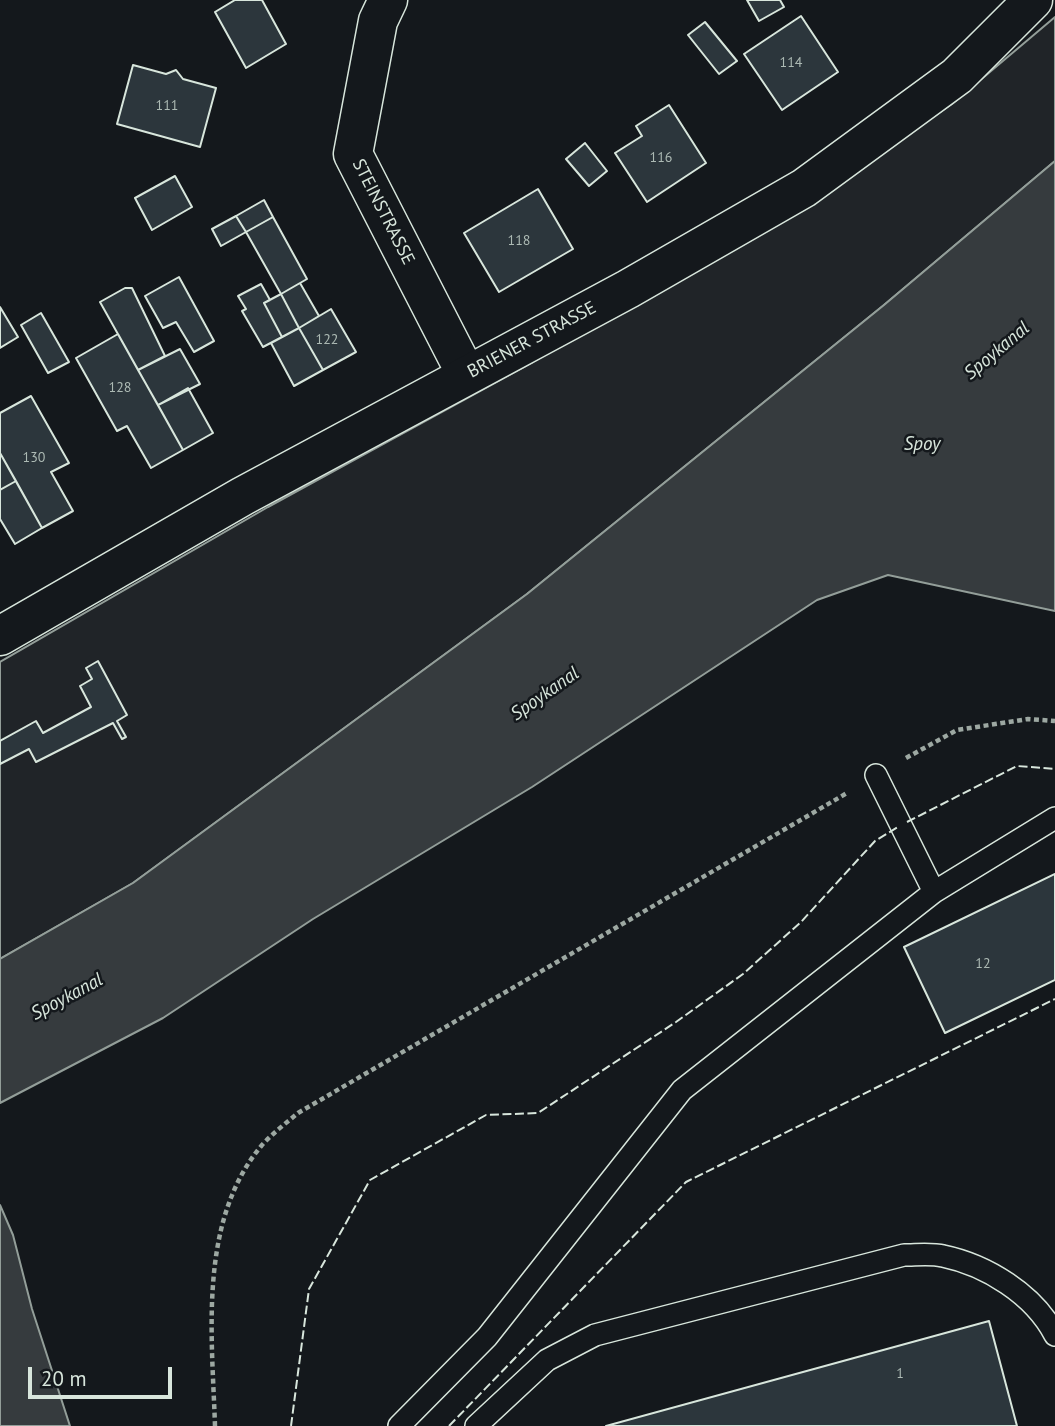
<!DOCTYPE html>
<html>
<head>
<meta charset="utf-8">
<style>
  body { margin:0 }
  #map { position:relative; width:1055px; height:1426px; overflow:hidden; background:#14181c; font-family:"PT Sans",sans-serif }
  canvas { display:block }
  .scale { position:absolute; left:28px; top:1367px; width:144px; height:32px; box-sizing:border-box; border:4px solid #d8e6dc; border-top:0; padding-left:9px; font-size:21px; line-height:24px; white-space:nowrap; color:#d8e6dc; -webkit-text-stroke:5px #14181c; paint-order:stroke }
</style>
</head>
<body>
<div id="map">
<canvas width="1055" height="1426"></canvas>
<div class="scale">20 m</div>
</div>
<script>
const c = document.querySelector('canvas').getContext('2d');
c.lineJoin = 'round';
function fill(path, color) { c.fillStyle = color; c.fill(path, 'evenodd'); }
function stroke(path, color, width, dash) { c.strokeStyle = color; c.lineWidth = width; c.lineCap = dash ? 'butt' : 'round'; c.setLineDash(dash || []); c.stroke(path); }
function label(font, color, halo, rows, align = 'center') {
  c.font = font + ' "PT Sans",sans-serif'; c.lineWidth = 5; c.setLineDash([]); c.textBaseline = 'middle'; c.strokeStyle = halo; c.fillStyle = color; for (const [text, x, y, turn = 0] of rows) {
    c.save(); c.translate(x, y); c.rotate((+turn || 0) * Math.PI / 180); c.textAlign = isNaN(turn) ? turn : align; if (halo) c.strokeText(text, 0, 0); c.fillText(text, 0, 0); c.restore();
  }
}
const green = new Path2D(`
  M1055,17V161L884,305L527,594L133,883L0,959V662L268,507L533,362L801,206L952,104Z`);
const water = new Path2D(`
  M1055,161V611L888,575L817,600L532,787L313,919L163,1018L0,1103V959L133,883L527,594L884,305Z
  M0,1205L13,1235L32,1309L70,1426H0Z`);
const building = new Path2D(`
  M235,0H262L286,44L246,68L215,12Z
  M747,0H780L784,7L759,21Z
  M801,16L838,72L782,110L744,54Z
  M705,22L737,61L719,74L688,35Z
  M133,65L166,74L176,70L183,79L216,88L200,147L117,124Z
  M669,105L706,163L647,202L615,153L642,136L636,126Z
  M585,143L607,171L589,186L566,159Z
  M175,176L192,207L152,230L135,198Z
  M538,189L573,249L499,292L464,233Z
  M264,200L273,217L246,232L236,216Z
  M236,216L246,232L221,246L212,229Z
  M273,217L307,279L281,294L246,232Z
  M179,277L214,341L194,352L176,322L163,328L145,296Z
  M300,283L319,316L299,328L281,294Z
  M261,284L270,300L264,303L282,337L263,347L242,311L246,309L238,296Z
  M125,288H132L165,356L138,370L100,302Z
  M281,294L299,328L282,337L264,303Z
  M0,307L18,337L0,348Z
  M331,309L356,352L323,370L299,328Z
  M41,313L69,362L48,373L21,325Z
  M299,328L323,370L294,386L271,343Z
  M118,334L183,450L151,468L127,426L117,431L76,358Z
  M180,349L200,384L158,405L138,370Z
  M188,388L213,433L183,450L158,405Z
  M31,396L69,463L51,472L73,511L42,528L0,453V413Z
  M0,453L16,481L0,490Z
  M16,481L42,528L15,544L0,519V490Z
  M98,661L127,715L117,721L126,737L122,739L113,723L36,762L29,749L0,764V741L36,721L43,733L91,707L80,686L92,679L86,668Z
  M1055,874V980L945,1033L904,947Z
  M989,1321L1017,1426H606Z`);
const path = new Path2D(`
  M906,758L957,730L1028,719L1055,721
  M215,1426C212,1334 198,1221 262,1145C273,1133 286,1123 298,1113L847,793`);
const service = new Path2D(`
  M934,892L1055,818
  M399,1426L487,1337L682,1090L934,892L876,775
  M476,1426L547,1360L595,1335L904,1255C916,1255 931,1253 943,1256C986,1265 1034,1294 1055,1335`);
const minor = new Path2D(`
  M388,0L378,21L353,154L466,374`);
const tertiary = new Path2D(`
  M0,636L243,496L628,289L804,188L957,76L1033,0`);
const fence = new Path2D(`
  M907,822L1017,766L1055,769
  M291,1426L309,1289L370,1180L486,1115L538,1113L676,1022L743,974L801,922L875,841L898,827
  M449,1426L686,1182L1055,999`);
const numberNames = [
  ["114",791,63],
  ["111",167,106],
  ["116",661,158],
  ["118",519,241],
  ["122",327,340],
  ["128",120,388],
  ["130",34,458],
  ["12",983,964],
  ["1",900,1374]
];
const streetNames = [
  ["STEINSTRASSE",383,212,63],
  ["BRIENER STRASSE",532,340,-28]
];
const waterNames = [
  ["Spoykanal",997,351,-40],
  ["Spoy",922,445],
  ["Spoykanal",545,694,-35],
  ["Spoykanal",67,997,-28]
];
fill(green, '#202428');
stroke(green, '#939e99', 2);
fill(water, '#363b3e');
stroke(water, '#939e99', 2);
fill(building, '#2c363c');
stroke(building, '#d8e6dc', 2);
stroke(service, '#d8e6dc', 24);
stroke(minor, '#d8e6dc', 41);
stroke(tertiary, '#d8e6dc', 41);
stroke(path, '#9da8a2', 4.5, [5, 3.5]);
stroke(service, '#14181c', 21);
stroke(minor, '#14181c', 38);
stroke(tertiary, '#14181c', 38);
stroke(fence, '#d8e6dc', 2, [9, 3.5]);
label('14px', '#adbab4', null, numberNames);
label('18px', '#d8e6dc', '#14181c', streetNames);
label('italic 19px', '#d8e6dc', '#14181c', waterNames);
</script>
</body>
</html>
